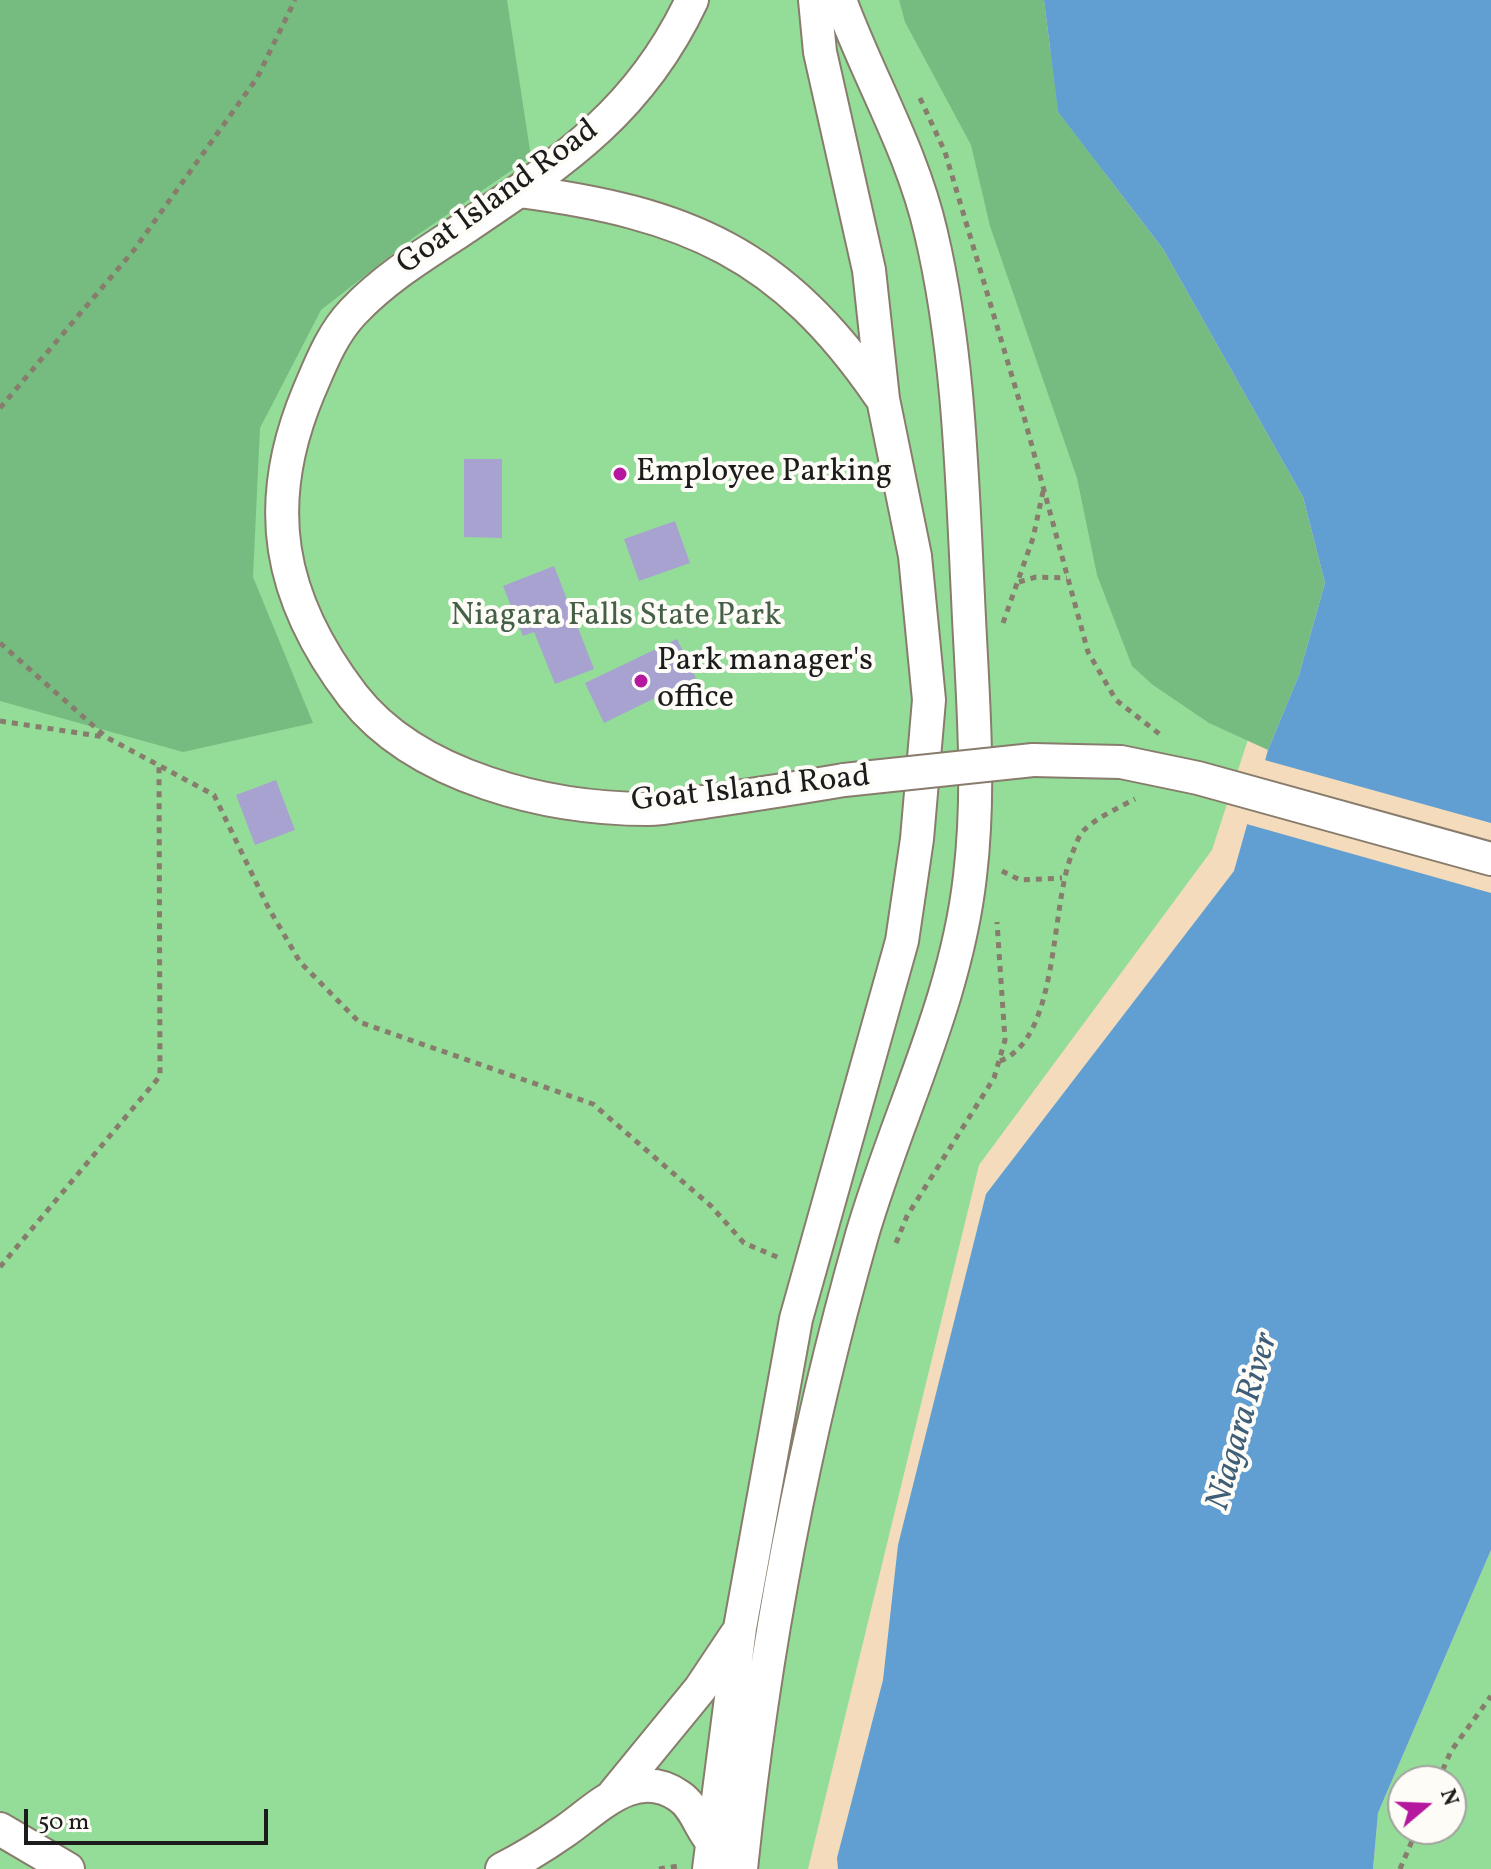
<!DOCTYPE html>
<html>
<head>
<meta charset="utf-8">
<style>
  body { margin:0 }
  #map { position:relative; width:1491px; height:1869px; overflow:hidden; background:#f3dbbc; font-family:Vollkorn,serif }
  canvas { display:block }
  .north { position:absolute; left:1387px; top:1765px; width:80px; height:80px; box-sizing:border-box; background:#fdfcf7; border:2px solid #a3a29f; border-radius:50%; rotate:71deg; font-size:22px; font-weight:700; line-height:32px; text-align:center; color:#1c1c1c }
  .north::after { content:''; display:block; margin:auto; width:28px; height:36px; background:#b5179e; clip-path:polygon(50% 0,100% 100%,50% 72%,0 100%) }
  .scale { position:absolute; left:24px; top:1809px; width:244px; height:36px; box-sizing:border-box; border:4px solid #1c1c1c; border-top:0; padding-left:10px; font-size:24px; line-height:28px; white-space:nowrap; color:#1c1c1c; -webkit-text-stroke:6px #fdfcf7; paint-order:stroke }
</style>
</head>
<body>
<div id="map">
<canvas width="1491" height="1869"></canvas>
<div class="north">N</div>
<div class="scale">50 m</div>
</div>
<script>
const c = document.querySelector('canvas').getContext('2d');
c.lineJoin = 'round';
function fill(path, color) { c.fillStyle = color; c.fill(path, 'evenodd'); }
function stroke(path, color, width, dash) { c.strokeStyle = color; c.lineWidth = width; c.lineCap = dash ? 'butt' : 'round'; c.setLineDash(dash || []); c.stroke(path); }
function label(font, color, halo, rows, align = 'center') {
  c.font = font + ' Vollkorn,serif'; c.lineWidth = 8; c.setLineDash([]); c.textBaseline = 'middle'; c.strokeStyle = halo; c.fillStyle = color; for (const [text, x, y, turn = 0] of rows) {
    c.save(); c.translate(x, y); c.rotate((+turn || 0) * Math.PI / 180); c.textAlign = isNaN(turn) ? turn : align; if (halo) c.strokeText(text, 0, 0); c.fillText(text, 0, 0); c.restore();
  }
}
const green = new Path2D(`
  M0,0H1028L1293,601L1212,850L979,1165L808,1869H0Z
  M1491,1550V1869H1373L1378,1813ZM1403,1781H1451V1829H1403Z`);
const forest = new Path2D(`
  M0,0H507L531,157L413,238L321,310L260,428L253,577L313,723L183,752L0,701Z
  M899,0H1044L1058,112L1163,249L1303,497L1325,583L1299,675L1268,750L1209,723L1153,685L1132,666L1097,575L1077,478L990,226L971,145L905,22Z`);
const water = new Path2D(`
  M1044,0H1491V1550L1378,1813L1373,1869H838L837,1858L883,1680L898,1545L986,1194L1234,871L1268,750L1299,675L1325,583L1303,497L1163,249L1058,112Z`);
const pier = new Path2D(`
  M1261,759L1491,823V893L1243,823Z`);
const building = new Path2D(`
  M464,459H502V538L464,537Z
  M675,521L690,563L639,581L624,539Z
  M554,566L594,669L555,684L534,632L523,636L503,586Z
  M677,639L696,678L604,723L585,683Z
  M276,780L295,830L255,845L236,795Z`);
const path = new Path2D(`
  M920,98L945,152L1023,413L1088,652L1116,700L1162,736
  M0,408L134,250L257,78L295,0
  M1019,582L1036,577L1067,578
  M1003,623L1033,538L1044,487
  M0,643L106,737L214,795L268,907L300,962L359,1022L593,1104L711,1206L744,1243L782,1259
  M0,721L105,737
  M1002,871L1020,880L1062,878
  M1000,1061C1060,1038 1050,906 1072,854C1075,847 1078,837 1083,831C1096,818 1118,808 1135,799
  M896,1243L907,1216L994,1078L1005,1040L997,922
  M0,1267L160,1076L159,766
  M1438,1781L1451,1751L1491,1696
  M659,1869L678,1866
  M1400,1869L1417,1829`);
const minor = new Path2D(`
  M692,0C639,113 561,163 460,231C423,255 384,279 353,312C332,334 321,363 309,391C261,505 278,598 353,696C417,778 549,809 648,809C666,809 686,804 704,802C751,795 797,788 844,780
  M519,191C687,213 782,253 880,396
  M1033,760L1121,762L1198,778L1491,859
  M614,1794L700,1689L736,1635
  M0,1829L68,1869
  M502,1869C524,1858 545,1845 565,1831C598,1808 636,1766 679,1796C697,1808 700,1831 715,1845
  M709,1869L740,1628L796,1319L902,941L917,839L929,700L915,556L883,399L869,270L820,52L815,0
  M741,1869C763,1656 803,1442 862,1235C897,1115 956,1002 970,876C981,784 972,690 968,597C962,475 959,352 931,233C912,150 869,79 840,0`);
const minorBridge = new Path2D(`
  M844,780L1033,760`);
const markers = [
  [620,474,8,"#b5179e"],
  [641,681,8,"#b5179e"]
];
const streetNames = [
  ["Goat Island Road",499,199,-36],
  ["Goat Island Road",751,791,-6]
];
const poiNames = [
  ["Employee Parking",636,474],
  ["Park manager's",657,663],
  ["office",657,700]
];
const parkNames = [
  ["Niagara Falls State Park",616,618]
];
const waterNames = [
  ["Niagara River",1245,1422,-74]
];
fill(green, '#93dd99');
fill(forest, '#76bc81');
fill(water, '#619fd2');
fill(pier, '#f3dbbc');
fill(building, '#a8a2d0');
stroke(minor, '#887c6c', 36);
stroke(path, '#887c6c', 5, [6, 6]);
stroke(minor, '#fff', 32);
stroke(minorBridge, '#887c6c', 36, []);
stroke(minorBridge, '#fff', 32);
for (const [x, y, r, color] of markers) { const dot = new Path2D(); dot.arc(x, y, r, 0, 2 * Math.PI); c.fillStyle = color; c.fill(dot); stroke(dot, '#fdfcf7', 3); }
label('32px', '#1c1c1c', '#fdfcf7', streetNames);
label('32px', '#1c1c1c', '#fdfcf7', poiNames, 'left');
label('32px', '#466048', '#fdfcf7', parkNames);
label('italic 34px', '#3e5e77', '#fdfcf7', waterNames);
</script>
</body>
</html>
